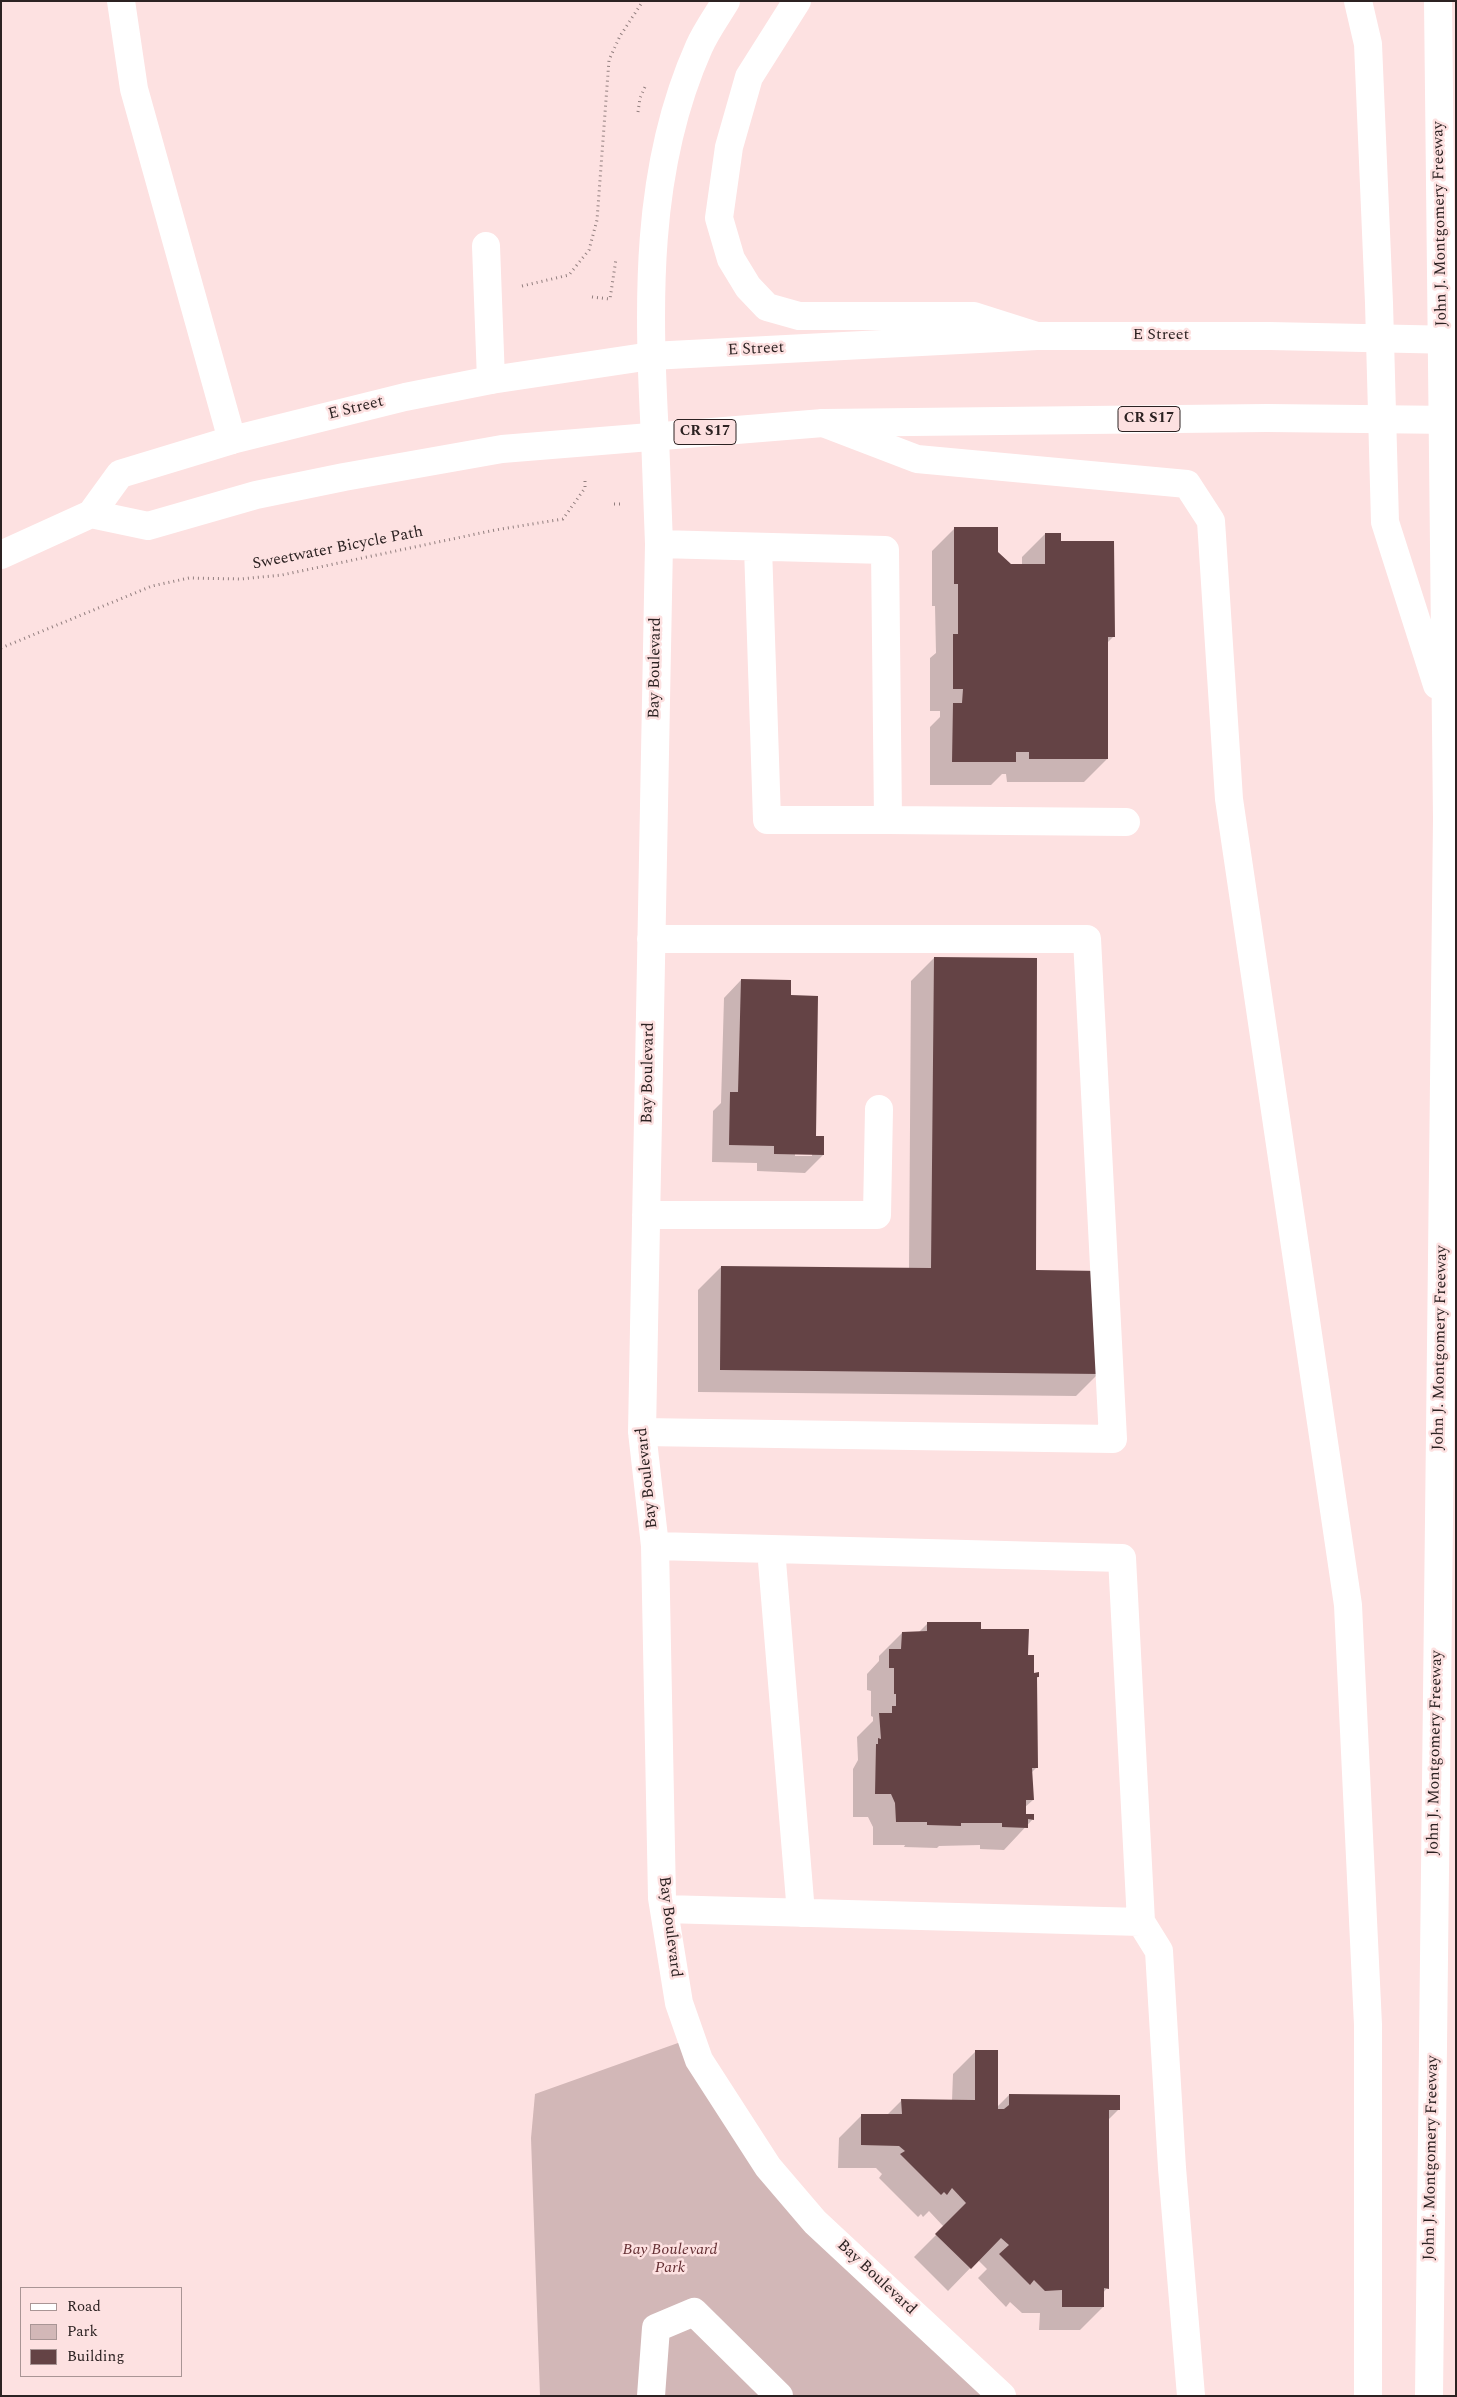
<!DOCTYPE html>
<html>
<head>
<meta charset="utf-8">
<style>
  body { margin:0 }
  #map { position:relative; width:1457px; height:2397px; overflow:hidden; background:#fde1e1; font-family:Spectral,serif }
  canvas { display:block }
  .frame { position:absolute; inset:0; border:2px solid #2c2222; pointer-events:none }
  .legend { position:absolute; left:20px; top:2287px; width:162px; height:90px; box-sizing:border-box; background:#fde1e1; border:1px solid #a99595; margin:0; padding:6px 9px; list-style:none; font-size:15px; color:#2c2222 }
  .legend li { display:flex; align-items:center; gap:10px; height:25px }
  .legend b { width:25px; border:1px solid #a99595 }
</style>
</head>
<body>
<div id="map">
<canvas width="1457" height="2397"></canvas>
<div class="frame"></div>
<ul class="legend">
<li><b style="height:6px;background:#fff"></b>Road</li>
<li><b style="height:14px;background:#d2b7b7"></b>Park</li>
<li><b style="height:14px;background:#644345"></b>Building</li>
</ul>
</div>
<script>
const c = document.querySelector('canvas').getContext('2d');
c.lineJoin = 'round';
function fill(path, color) { c.fillStyle = color; c.fill(path, 'evenodd'); }
function stroke(path, color, width, dash) { c.strokeStyle = color; c.lineWidth = width; c.lineCap = dash ? 'butt' : 'round'; c.setLineDash(dash || []); c.stroke(path); }
function label(font, color, halo, rows, align = 'center') {
  c.font = font + ' Spectral,serif'; c.lineWidth = 5; c.setLineDash([]); c.textBaseline = 'middle'; c.strokeStyle = halo; c.fillStyle = color; for (const [text, x, y, turn = 0] of rows) {
    c.save(); c.translate(x, y); c.rotate((+turn || 0) * Math.PI / 180); c.textAlign = isNaN(turn) ? turn : align; if (halo) c.strokeText(text, 0, 0); c.fillText(text, 0, 0); c.restore();
  }
}
const green = new Path2D(`
  M692,2038L749,2144L1004,2396H540L531,2138L535,2094Z`);
const shadow = new Path2D(`
  M955,528L996,553L1011,565H1022V557L1045,534L1060,543L1113,637L1107,643V759L1084,782H1007L1006,774H1002L991,785H930V727L940,717V711H930V658L936,653L935,606H932V551Z
  M934,958L1034,1271L1099,1373L1076,1396L698,1392V1290L721,1267L909,1269L911,981Z
  M741,980L790,996L815,1138L823,1155L805,1173L757,1171V1163L712,1162L713,1111L721,1103L724,998ZM795,1153L812,1154V1156H795Z
  M928,1623L980,1630L1027,1656L1033,1674L1038,1677L1036,1679L1037,1767L1031,1773L1033,1800L1024,1808V1815L1033,1819L1004,1850L980,1849V1845L939,1846L937,1848L904,1847L905,1845H873V1827L868,1817H853V1769L858,1760L857,1737L873,1721V1717L871,1716V1691L867,1690V1674L879,1661V1656L902,1633H918Z
  M976,2051L997,2107L1009,2095L1119,2109L1108,2120L1107,2288L1103,2293V2307L1080,2330H1039L1040,2313H1022L1010,2302L1006,2307L978,2278L987,2269L978,2260L948,2291L914,2257L944,2227L929,2211L923,2217L921,2214L918,2217L879,2178L882,2174L876,2168H838L839,2138L862,2115H887L902,2100L952,2101L953,2074Z`);
const building = new Path2D(`
  M954,527H998V552L1011,564H1045V533H1061V541H1114L1115,637H1108V759H1029V752H1016V762H952L953,703H962L963,689H953V634H958V584H954Z
  M934,957L1037,958L1036,1270L1101,1271L1100,1374L720,1370L721,1266L931,1268Z
  M741,979L791,980V995L818,996L816,1136H824V1155L774,1154V1146L729,1145L730,1092H738Z
  M927,1622H981V1629H1029L1028,1655H1034V1673L1039,1672V1677H1037L1038,1768H1032L1034,1800H1026V1814H1034V1820L1028,1819V1828L1002,1827V1823H961V1826L927,1825V1822H896L895,1803L891,1794H875L876,1744H878V1738L881,1739L879,1713H892V1706H896V1694H894V1668H889V1649H901L902,1632L927,1631Z
  M975,2050H998V2109H1004L1009,2105V2094L1120,2095V2110H1109V2289L1104,2288V2307H1062V2290L1045,2291L1034,2280L1030,2285L999,2254L1009,2245L1001,2238L971,2269L935,2234L966,2203L952,2188L947,2195L944,2192L941,2195L900,2154L905,2151L899,2146L861,2145V2114H902L901,2099L975,2100Z`);
const path = new Path2D(`
  M638,112L640,98L645,87
  M522,286L569,275L589,250L597,220L609,60L620,36L643,1
  M592,297L610,299L616,259
  M614,504H624
  M1,648L152,586L189,578L241,579L282,575L495,530L563,519L585,488V477`);
const minor = new Path2D(`
  M121,1L134,89L232,440
  M486,246L491,380
  M655,437L659,544L642,1432L655,1546L662,1898L679,2003L699,2060L768,2167L815,2222L1002,2396
  M659,544L885,550L888,820H767L758,547
  M888,820L1126,822
  M646,1215H877L879,1109
  M642,1432L1113,1439L1087,939H651
  M655,1546L1122,1558L1141,1922L664,1909
  M771,1549L801,1913
  M1141,1922L1159,1951L1172,2168L1191,2396
  M651,2396L656,2328L694,2312L779,2396`);
const major = new Path2D(`
  M91,514L148,526L256,495L344,477L502,449L823,423L1267,418L1456,420
  M1,555L91,514L120,474L232,440L405,397L491,380L651,356L1037,336H1270L1456,340`);
const highway = new Path2D(`
  M797,1L749,77L729,147L719,218L731,259L748,287L767,307L799,316H974L1037,336
  M1358,1L1368,44L1379,303L1385,522L1437,685
  M823,423L917,459L1187,484L1211,521L1229,799L1348,1605L1368,2025V2396
  M655,437C648,305 644,170 699,47C706,31 717,16 726,1
  M1429,2396L1447,819L1438,1`);
const shields = [
  [1149,419,62],
  [705,432,62]
];
const shieldNames = [
  ["CR S17",1149,419],
  ["CR S17",705,432]
];
const streetNames = [
  ["John J. Montgomery Freeway",1441,224,-91],
  ["E Street",1161,336],
  ["E Street",756,350,-3],
  ["E Street",356,409,-14],
  ["Sweetwater Bicycle Path",338,549,-11],
  ["Bay Boulevard",656,668,-89],
  ["Bay Boulevard",649,1073,-89],
  ["John J. Montgomery Freeway",1441,1348,-89],
  ["Bay Boulevard",648,1478,-96],
  ["John J. Montgomery Freeway",1436,1753,-89],
  ["Bay Boulevard",669,1927,83],
  ["John J. Montgomery Freeway",1432,2158,-89],
  ["Bay Boulevard",876,2278,43]
];
const parkNames = [
  ["Bay Boulevard",670,2251],
  ["Park",670,2269]
];
fill(green, '#d2b7b7');
fill(shadow, '#0003');
fill(building, '#644345');
stroke(path, '#927f7f', 3, [1, 4]);
stroke(minor, '#fff', 28);
stroke(major, '#fff', 28);
stroke(highway, '#fff', 28);
for (const [x, y, w] of shields) { const box = new Path2D(); box.roundRect(x - w / 2, y - 12.5, w, 25, 4); c.fillStyle = '#fde1e1'; c.fill(box); stroke(box, '#2c2222', 1); }
label('bold 15px', '#2c2222', null, shieldNames);
label('16px', '#2c2222', '#fde1e1', streetNames);
label('italic 16px', '#653034', '#fde1e1', parkNames);
</script>
</body>
</html>
